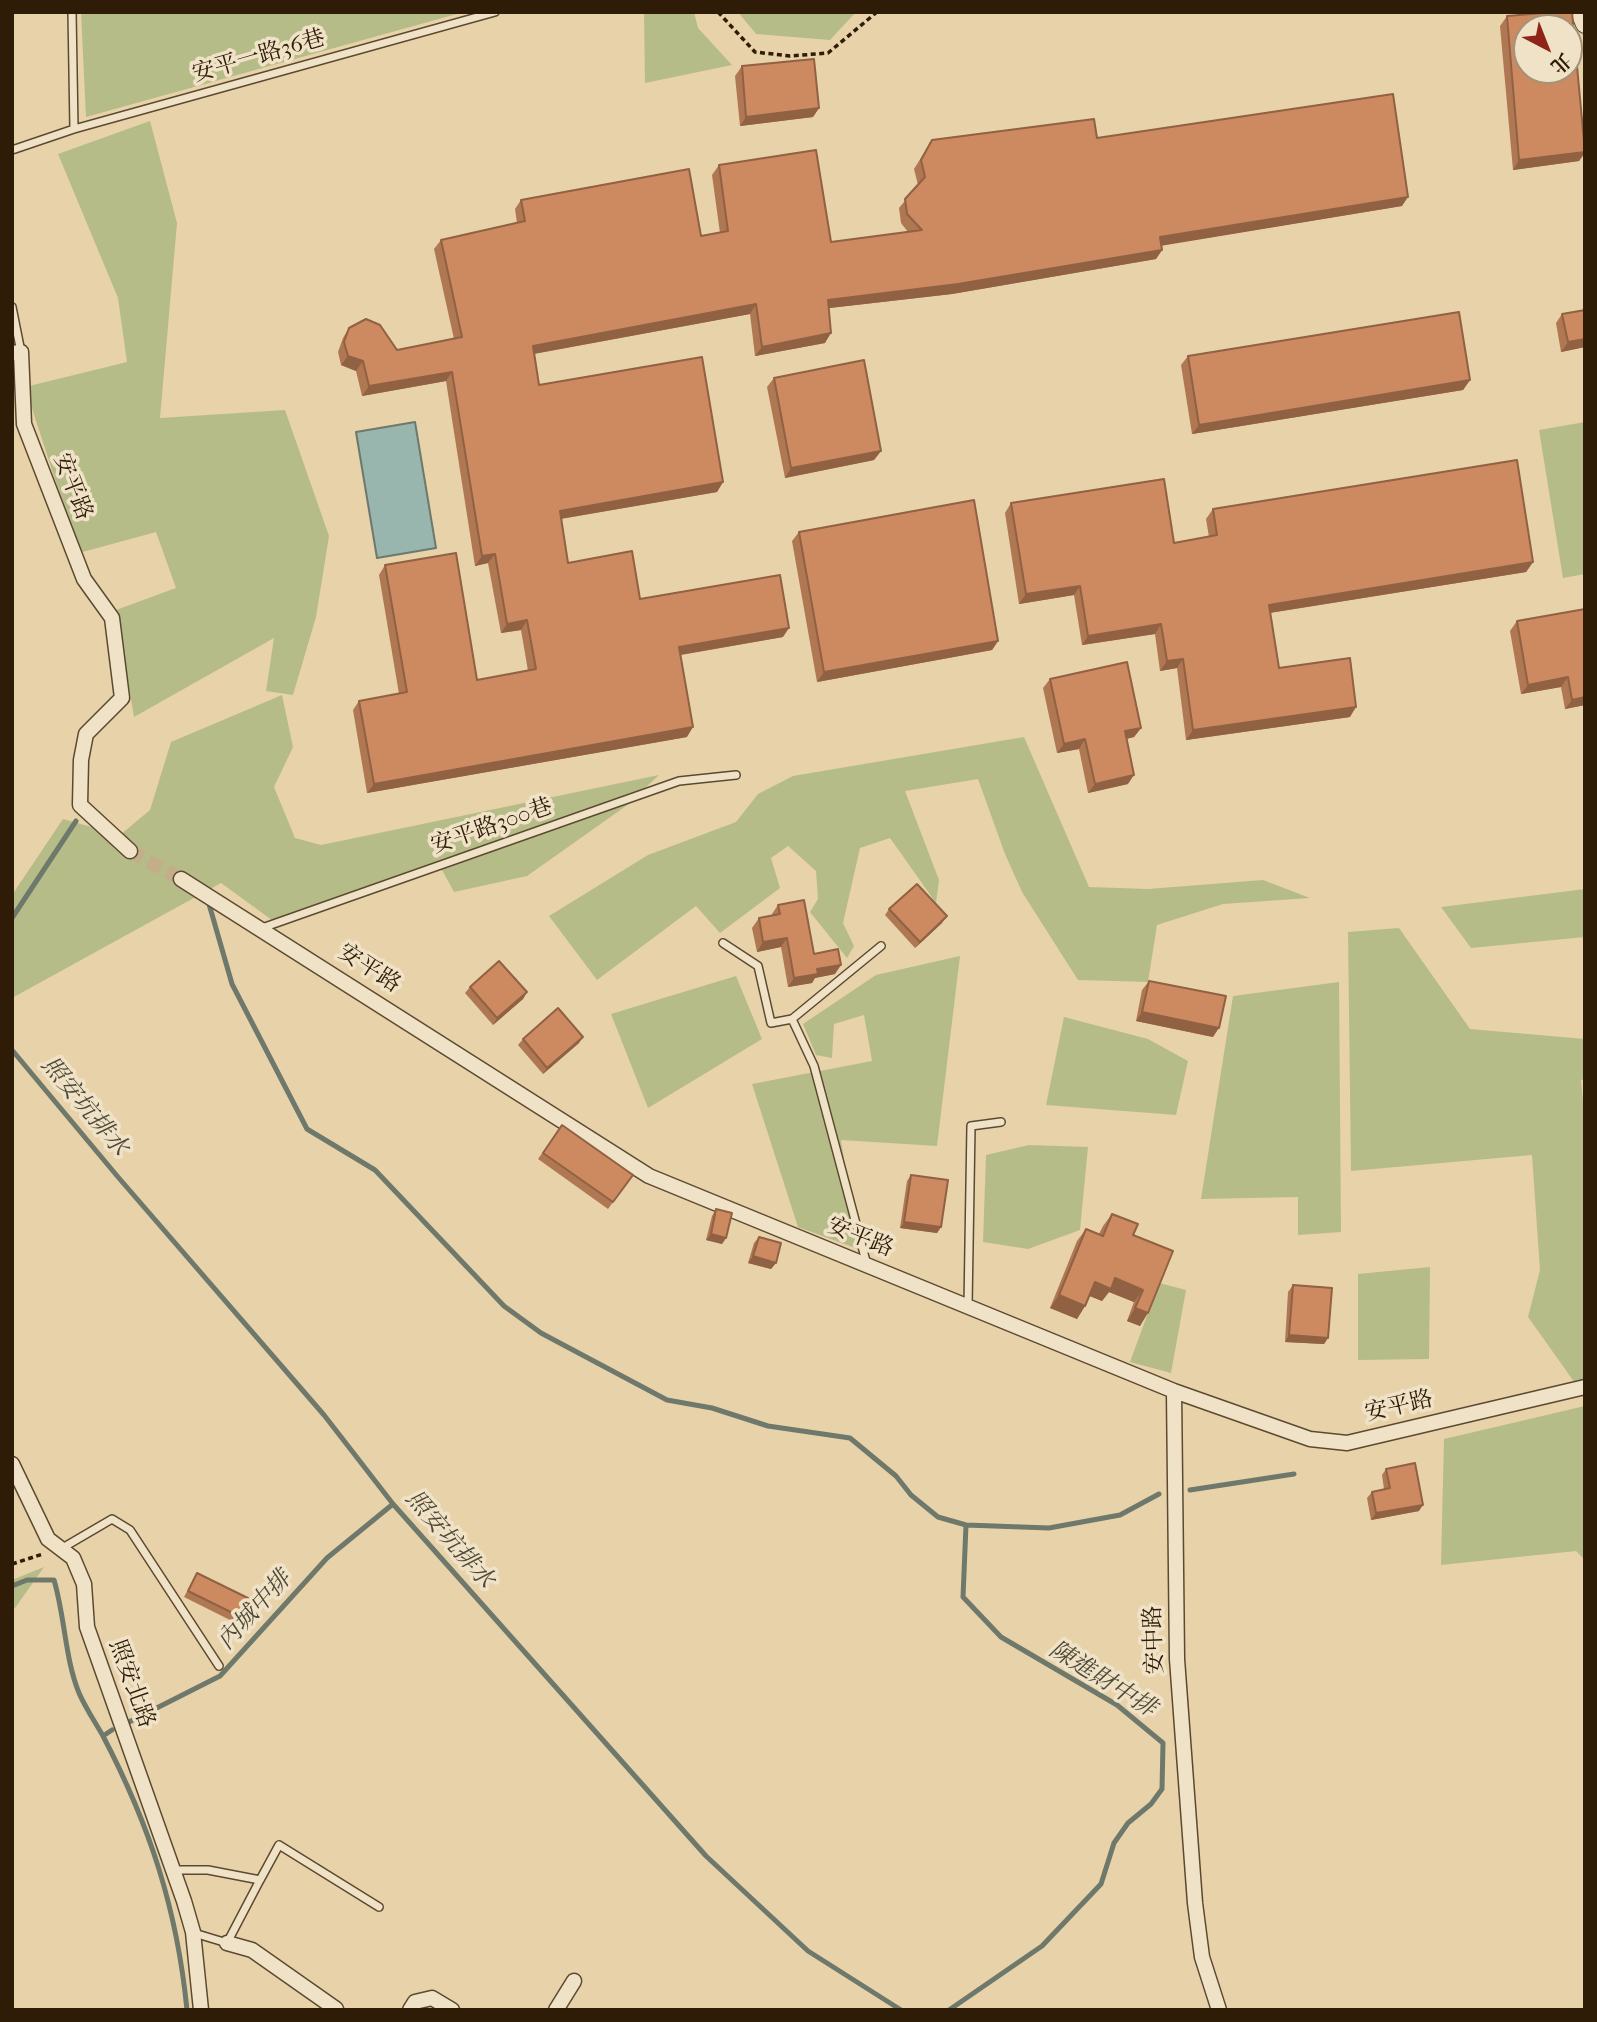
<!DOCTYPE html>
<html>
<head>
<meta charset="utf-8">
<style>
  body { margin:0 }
  #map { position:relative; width:1597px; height:2022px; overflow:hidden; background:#e8d2a9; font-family:"IM FELL French Canon","Noto Serif TC",serif }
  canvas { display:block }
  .frame { position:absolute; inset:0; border:14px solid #2e1c07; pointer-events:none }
  .north { position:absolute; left:1513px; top:14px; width:70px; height:70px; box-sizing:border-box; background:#f0e2c7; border:2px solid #a2937a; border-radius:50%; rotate:138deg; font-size:19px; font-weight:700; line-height:28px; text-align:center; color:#2e1c07 }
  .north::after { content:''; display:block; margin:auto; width:24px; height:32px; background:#8f2418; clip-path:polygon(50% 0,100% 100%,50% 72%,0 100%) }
</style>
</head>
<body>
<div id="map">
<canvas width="1597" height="2022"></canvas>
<div class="frame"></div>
<div class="north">北</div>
</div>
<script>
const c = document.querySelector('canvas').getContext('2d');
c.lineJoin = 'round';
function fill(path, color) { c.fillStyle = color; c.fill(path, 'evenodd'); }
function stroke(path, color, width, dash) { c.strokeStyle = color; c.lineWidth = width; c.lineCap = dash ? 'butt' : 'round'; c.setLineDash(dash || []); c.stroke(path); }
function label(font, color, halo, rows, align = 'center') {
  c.font = font + ' "IM FELL French Canon","Noto Serif TC",serif'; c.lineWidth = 7; c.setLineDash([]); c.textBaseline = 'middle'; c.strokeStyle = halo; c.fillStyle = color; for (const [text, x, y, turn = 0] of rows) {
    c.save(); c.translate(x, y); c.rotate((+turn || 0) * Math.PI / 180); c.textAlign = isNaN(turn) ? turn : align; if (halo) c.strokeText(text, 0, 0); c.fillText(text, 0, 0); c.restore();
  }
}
const green = new Path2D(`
  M81,12H464L86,117Z
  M644,12H694L698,28L732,65L645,83Z
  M738,12H856L830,40L756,34Z
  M150,121L177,223L160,418L285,410L329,536L316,617L293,695L266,691L274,638L134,717L116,610L176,588L156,532L79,553L25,387L127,362L118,298L58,154Z
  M1585,422V574L1563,578L1539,430Z
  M282,695L293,747L274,787L295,838L321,845L659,775L626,806L527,876L454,892L441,868L276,923L221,883L12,998V895L63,819L120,835L150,810L171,742Z
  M1024,737L1089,887L1148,889L1263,880L1310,898L1223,904L1157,925L1148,982L1078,980L1022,892L1005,854L978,779L905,791L939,880L936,903L890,838L860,848L843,923L854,946L847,958L810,912L818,899L816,871L788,846L771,858L780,888L720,933L696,906L597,980L549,916L648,855L736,822L758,794L793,776Z
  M1585,889V937L1471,948L1441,907Z
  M1399,928L1470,1029L1585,1039V1079L1581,1080L1585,1121V1380L1575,1383L1528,1317L1540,1270L1532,1155L1351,1171L1348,932Z
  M960,956L937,1146L841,1140L858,1249L798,1227L752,1084L872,1061L864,1015L834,1024L832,1058L816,1055L803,1024L876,975Z
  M736,976L762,1039L648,1108L611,1014Z
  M1339,982L1341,1232L1298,1235V1197L1201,1199L1233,996Z
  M1064,1017L1148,1039L1188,1061L1176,1115L1046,1105Z
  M1029,1145L1088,1147L1080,1230L1028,1249L983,1242L986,1155Z
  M1430,1267L1429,1359L1358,1360V1274Z
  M1159,1283L1186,1290L1171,1373L1130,1362Z
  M1585,1406V1560L1576,1551L1441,1565L1444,1439Z
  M44,1567L15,1608L12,1610V1580Z`);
const water = new Path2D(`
  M415,422L436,548L377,558L356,432Z`);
const stream = new Path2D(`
  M209,904L232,984L307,1129L375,1170L504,1306L541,1333L667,1400L712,1408L768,1426L850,1438L896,1476L911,1495L938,1517L966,1525L1049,1528L1120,1515L1159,1494
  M12,918L76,821
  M12,1050L118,1177L324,1415L393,1504L706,1856L808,1951L901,2010
  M1190,1490L1294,1474
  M12,1586L27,1580H54C65,1617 65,1659 79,1693C85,1707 95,1722 103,1736L112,1730
  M129,1722L220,1676L327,1558L393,1504
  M103,1736C150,1826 177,1909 187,2010
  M949,2010L1042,1946L1101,1884L1114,1843L1128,1823L1151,1804L1162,1789L1163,1743L1117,1705L1001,1637L963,1597L966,1525`);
const minorTunnel = new Path2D(`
  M130,851L181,879`);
const path = new Path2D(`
  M718,12L755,52L790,56L828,53L877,12
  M12,1564L43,1554`);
const service = new Path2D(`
  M74,129L495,12
  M12,150L74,129L72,12
  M12,307L21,352
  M262,928L679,781L736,775
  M723,943L758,966L771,1023L792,1019
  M867,1265L814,1066L792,1019L881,946
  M968,1305L971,1126L1001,1122
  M59,1550L112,1519L130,1530L219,1666
  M175,1870H208L260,1880L227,1943L194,1933
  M260,1880L279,1845L379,1907`);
const minor = new Path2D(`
  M12,353L21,352L24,424L84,579L112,618L122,698L86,734L81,760L80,805L130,851
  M181,879L649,1176L1174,1391L1310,1439L1347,1443L1585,1387
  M1174,1391L1177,1659L1195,1903L1202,1957L1219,2010
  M12,1464L48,1539L73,1558L84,1584L87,1627L184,1901L193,1932L201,2010
  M227,1943L252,1950L336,2009
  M410,2010L415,2002L432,1998L452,2010
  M556,2010L574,1981`);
const tertiary = new Path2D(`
  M1580,12L1585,24`);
const wall = new Path2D(`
  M1507,16L1585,146V153L1579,161L1513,170L1500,26Z
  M742,66L819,108L813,117L740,126L735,76Z
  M1097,138L1402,206L1162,245V250L1156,259L952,294L829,308L825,343L755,356L750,314L534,354L539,385L723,482L717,492L561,519L568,563L640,599L783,637L681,655L687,737L367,793L353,710L359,701L399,694L379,575L385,565L477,680L528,671L521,630L501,633L488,563L475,566L446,381L362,396L356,371L341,365L338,352L343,338L349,328L397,350L454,339L434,249L441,240L517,223L515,209L521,200L701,236L720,233L712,175L719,165L831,242L908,232L901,223L899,208L918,185L914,169L932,140Z
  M1585,310V347L1561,352L1556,323L1562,314Z
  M1188,356L1470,380L1463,390L1192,434L1181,365Z
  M774,378L881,451L874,460L785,478L767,387Z
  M1011,503L1174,543L1209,537L1206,519L1213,509L1533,562L1526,572L1270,613L1279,668L1350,717L1186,740L1177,668L1160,671L1155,634L1082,645L1074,595L1019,604L1005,513Z
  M799,532L998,641L992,650L817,682L792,541Z
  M1585,609V705L1565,709L1561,687L1521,694L1510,631L1517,621Z
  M1050,679L1141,728L1134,737L1126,739L1128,784L1088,793L1079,749L1057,753L1043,688Z
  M778,905L814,954L835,974L815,978L812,983L788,987L781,947L757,952L752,928L759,918L772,916V914Z
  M889,909L942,923L915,948L885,915Z
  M1149,981L1213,1037L1136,1021L1142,990Z
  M470,987L527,992L523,999L493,1025L465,993Z
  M523,1039L579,1043L543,1074L518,1045Z
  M562,1125L633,1175L608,1209L538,1159Z
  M911,1175L941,1227L937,1233L900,1228L907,1181Z
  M716,1209L726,1238L722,1244L706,1240L712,1216Z
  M1112,1214L1133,1235L1173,1251L1140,1326L1127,1321L1134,1302L1109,1292L1102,1301L1090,1296L1085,1306L1077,1319L1050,1308L1077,1241L1086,1229L1099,1234L1103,1226Z
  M759,1237L776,1263L771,1269L748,1263L754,1243Z
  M1293,1285L1328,1338L1324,1344L1285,1342L1288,1292Z
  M1386,1469L1419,1511L1371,1520L1367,1498L1372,1492L1384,1489L1382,1475Z
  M197,1573L247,1620L242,1626L184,1597Z`);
const shadedWall = new Path2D(`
  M819,108L813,117L740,126L746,117Z
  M1585,152L1579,161L1513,170L1519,160Z
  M1408,197L1402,206L1154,247L1160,237Z
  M1162,250L1156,259L952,294L821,309L828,300Z
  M756,304L750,314L527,355L533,346Z
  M831,333L825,343L755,356L762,347Z
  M1585,339V347L1561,352L1568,342Z
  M348,356L363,361L356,371L341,365Z
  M452,372L446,381L362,396L369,386Z
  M1470,380L1463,390L1192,434L1199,425Z
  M881,451L874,460L785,478L791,468Z
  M723,482L717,492L553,520L560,511Z
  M495,554L488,563L475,566L482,556Z
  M1533,562L1526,572L1262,614L1269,605Z
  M1080,586L1074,595L1019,604L1026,594Z
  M527,620L521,630L501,633L507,624Z
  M1161,624L1155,634L1082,645L1088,636Z
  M789,628L783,637L673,656L679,647Z
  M998,641L992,650L817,682L824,672Z
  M1183,659L1177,668L1160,671L1167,661Z
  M1568,677L1561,687L1521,694L1528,685Z
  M1585,697V705L1565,709L1572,700Z
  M1356,707L1350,717L1186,740L1193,730Z
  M693,727L687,737L367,793L374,784Z
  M1141,728L1134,737L1118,741L1125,731Z
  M1085,739L1079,749L1057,753L1064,744Z
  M1134,775L1128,784L1088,793L1095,784Z
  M947,916L942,923L915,948L920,942Z
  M787,938L781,947L757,952L763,942Z
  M841,965L835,974L815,978L812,983L788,987L794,978L817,969Z
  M527,992L523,999L493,1025L497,1018Z
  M1142,1012L1219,1028L1213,1037L1136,1021Z
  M583,1037L579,1043L543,1074L547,1068Z
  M904,1222L941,1227L937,1233L900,1228Z
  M711,1234L726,1238L722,1244L706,1240Z
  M753,1256L776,1263L771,1269L748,1263Z
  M1115,1278L1143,1290L1134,1302L1109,1292L1102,1301L1087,1295L1095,1282Z
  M1059,1295L1085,1306L1077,1319L1050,1308Z
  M1135,1308L1148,1313L1140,1326L1127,1321Z
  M1289,1335L1328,1338L1324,1344L1285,1342Z
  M1423,1505L1419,1511L1371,1520L1376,1513Z`);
const building = new Path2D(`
  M1555,12H1572L1585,152L1519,160L1507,16ZM1527,28H1569V70H1527Z
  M814,59L819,108L746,117L742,66Z
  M1393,94L1408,197L1160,237L1162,250L958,284L828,300L831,333L762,347L756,304L533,346L539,385L702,357L723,482L560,511L568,563L632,551L640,599L780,575L789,628L679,647L693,727L374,784L359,701L407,692L385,565L456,553L477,680L536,669L527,620L507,624L495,554L482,556L452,372L369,386L363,361L348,356L344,342L349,328L366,319L380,325L397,350L462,337L441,240L525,221L521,200L689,169L701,236L728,231L719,165L816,150L831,242L922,230L907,214L905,199L925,177L921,160L932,140L1094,119L1097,138Z
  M1585,310V339L1568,342L1562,314Z
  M1459,312L1470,380L1199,425L1188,356Z
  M864,360L881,451L791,468L774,378Z
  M1517,460L1533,562L1269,605L1279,668L1350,658L1356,707L1193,730L1183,659L1167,661L1161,624L1088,636L1080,586L1026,594L1011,503L1164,479L1174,543L1217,535L1213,509Z
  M974,500L998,641L824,672L799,532Z
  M1585,609V697L1572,700L1568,677L1528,685L1517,621Z
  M1127,662L1141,728L1125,731L1134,775L1095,784L1085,739L1064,744L1050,679Z
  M917,884L947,916L920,942L889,909Z
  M804,900L814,954L838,949L841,965L817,969L818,974L794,978L787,938L763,942L759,918L780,914L778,905Z
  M499,961L527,992L497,1018L470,987Z
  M1149,981L1226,996L1219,1028L1142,1012Z
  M558,1008L583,1037L547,1068L523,1039Z
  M562,1125L633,1175L613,1202L543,1153Z
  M911,1175L948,1180L941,1227L904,1222Z
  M716,1209L732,1213L726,1238L711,1234Z
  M1112,1214L1138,1224L1133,1235L1173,1251L1148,1313L1135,1308L1143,1290L1115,1278L1111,1289L1095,1282L1085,1306L1059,1295L1086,1229L1103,1236Z
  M759,1237L781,1243L776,1263L753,1256Z
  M1293,1285L1332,1288L1328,1338L1289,1335Z
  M1415,1463L1423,1505L1376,1513L1372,1492L1390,1488L1386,1469Z
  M197,1573L256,1602L247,1620L188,1591Z`);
const streetNames = [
  ["安平一路36巷",259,57,-16],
  ["安平路",72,487,69],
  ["安平路300巷",492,827,-19],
  ["安平路",369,969,33],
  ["安平路",860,1238,22],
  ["安平路",1399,1407,-13],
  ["安中路",1155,1640,-92],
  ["照安北路",131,1684,70]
];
const waterNames = [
  ["照安坑排水",84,1107,50],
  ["照安坑排水",449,1540,49],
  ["內城中排",255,1611,-48],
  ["陳進財中排",1102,1680,32]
];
fill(green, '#b6bc88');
fill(water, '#98b6ae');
stroke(water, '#6e786b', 2);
stroke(stream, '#6e786b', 5);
stroke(minorTunnel, '#c3ae89', 14, [14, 7]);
stroke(service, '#5c4a30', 10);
stroke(minor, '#5c4a30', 17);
stroke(tertiary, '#5c4a30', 20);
stroke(path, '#2e1c07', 3.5, [5, 3.5]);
stroke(service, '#f0e2c7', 7);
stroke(minor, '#f0e2c7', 14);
stroke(tertiary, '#f0e2c7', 18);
fill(wall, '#b07753');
fill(shadedWall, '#906143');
fill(building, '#cd8a60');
stroke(building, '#906143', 2);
label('23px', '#2e1c07', '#f0e2c7', streetNames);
label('italic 24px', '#4e4a39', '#f0e2c7', waterNames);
</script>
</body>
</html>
